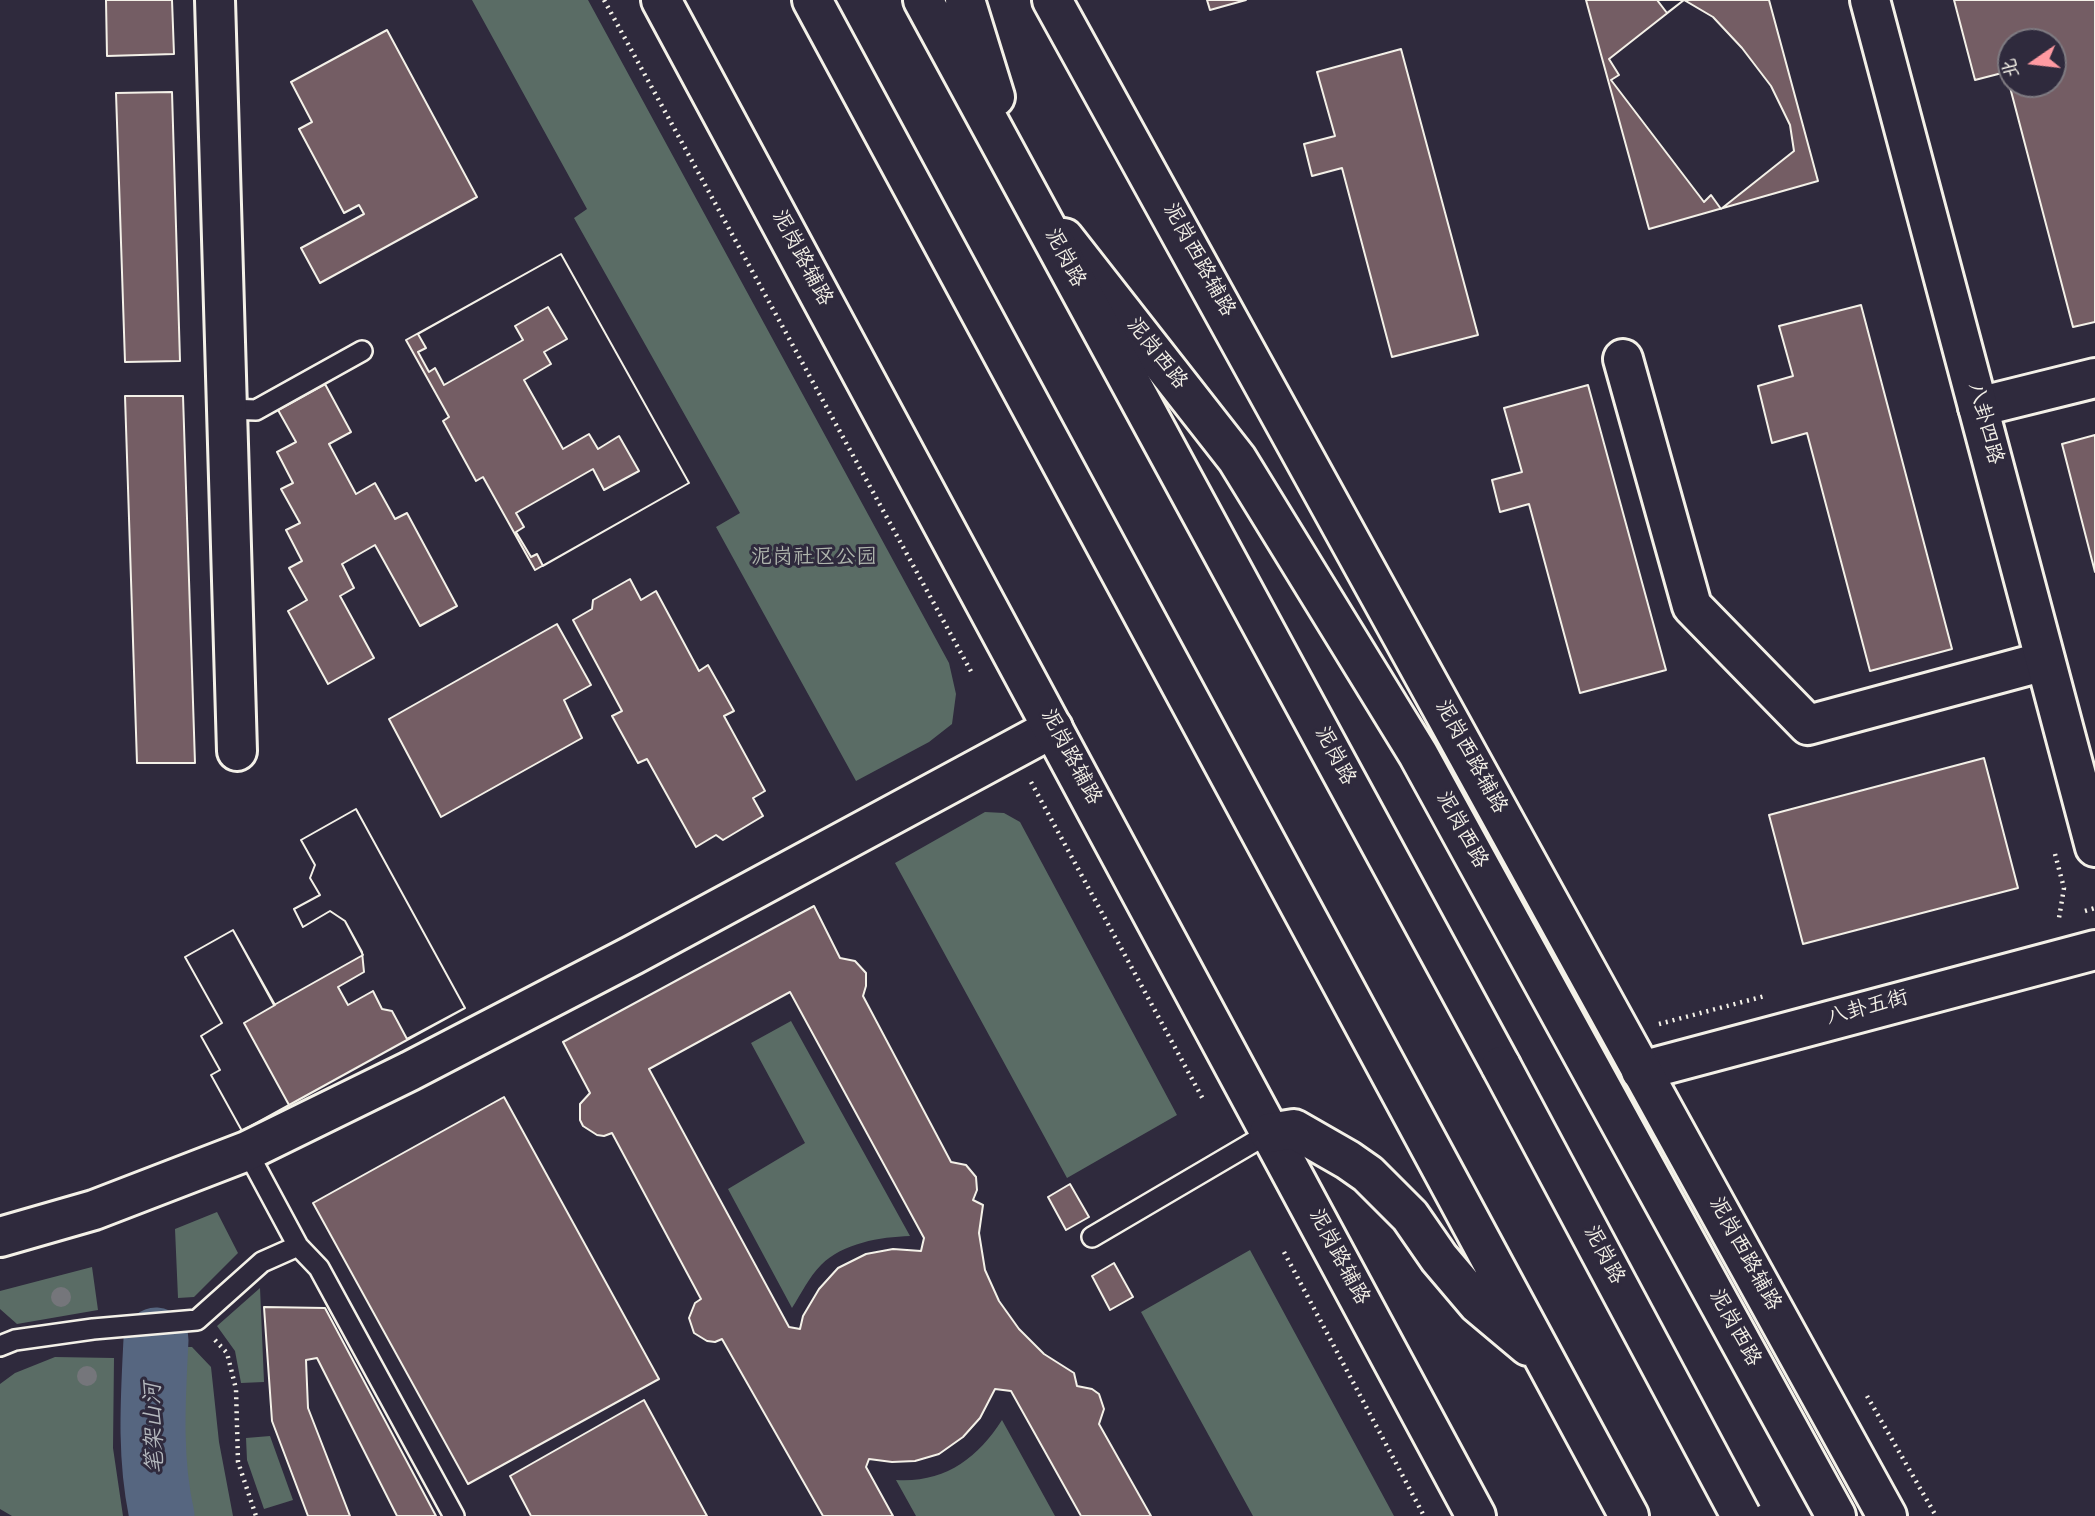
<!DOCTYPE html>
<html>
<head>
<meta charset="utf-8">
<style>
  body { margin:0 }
  #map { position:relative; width:2095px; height:1516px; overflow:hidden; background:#2f2a3d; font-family:"Gochi Hand","LXGW WenKai TC",sans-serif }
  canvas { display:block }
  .north { position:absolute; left:1997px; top:28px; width:70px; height:70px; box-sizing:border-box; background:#2f2a3d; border:2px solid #7e7a81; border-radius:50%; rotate:256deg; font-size:19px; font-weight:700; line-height:28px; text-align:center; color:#f4f1e8 }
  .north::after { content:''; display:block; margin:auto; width:24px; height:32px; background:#ff9aa2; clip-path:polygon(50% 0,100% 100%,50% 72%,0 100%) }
</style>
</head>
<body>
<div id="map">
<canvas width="2095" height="1516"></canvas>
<div class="north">北</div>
</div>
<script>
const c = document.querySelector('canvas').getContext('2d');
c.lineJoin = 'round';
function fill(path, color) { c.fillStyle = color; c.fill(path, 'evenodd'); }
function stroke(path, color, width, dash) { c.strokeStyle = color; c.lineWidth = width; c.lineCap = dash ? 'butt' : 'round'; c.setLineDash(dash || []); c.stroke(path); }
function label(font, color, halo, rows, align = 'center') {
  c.font = font + ' "Gochi Hand","LXGW WenKai TC",sans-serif'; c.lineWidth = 6; c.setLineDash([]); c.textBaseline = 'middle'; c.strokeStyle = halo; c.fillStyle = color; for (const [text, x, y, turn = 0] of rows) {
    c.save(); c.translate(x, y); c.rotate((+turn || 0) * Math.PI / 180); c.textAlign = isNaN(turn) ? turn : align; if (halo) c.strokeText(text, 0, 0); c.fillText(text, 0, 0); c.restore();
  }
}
const green = new Path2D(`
  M472,0H588L949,663L956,694L952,724L929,742L856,781L716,527L740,513L574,218L587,209Z
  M985,812L1004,813L1020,822L1177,1115L1067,1178L895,863Z
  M791,1021L910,1236C880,1237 843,1243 821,1265C809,1277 801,1294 792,1308L728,1189L805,1143L751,1043Z
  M217,1212L238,1253L194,1297L178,1298L175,1229Z
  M1250,1250L1394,1516H1253L1141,1312Z
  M92,1267L98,1310L17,1324L0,1309V1291Z
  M260,1288L264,1382L241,1383L235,1351L217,1326Z
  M176,1347H192L211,1367L219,1442L233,1516H192C179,1461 177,1404 176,1347Z
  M55,1357L114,1358L113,1448L123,1516H12L0,1509V1384L15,1373Z
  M1002,1420L1055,1516H916L896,1480C944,1483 977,1459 1002,1420Z
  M270,1436L293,1500L264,1509L247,1460L246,1438Z`);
const river = new Path2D(`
  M156,1340C153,1399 149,1458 162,1516`);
const building = new Path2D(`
  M106,0H172L174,54L107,56Z
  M1207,0H1246L1210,10Z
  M1586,0H1769L1818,181L1649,229Z
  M1657,0H1684L1667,13Z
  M1684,0L1713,17L1742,48L1771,86L1790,125L1794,151L1721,209L1711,195L1704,202L1611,80L1619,75L1609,59Z
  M1954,0H2095V322L2073,327L2006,72L1975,80ZM2011,42H2053V84H2011Z
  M387,30L477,197L320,283L301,248L364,214L359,205L344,213L299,129L312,122L291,82Z
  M1401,49L1478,335L1392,357L1342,168L1312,176L1304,144L1335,136L1317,72Z
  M172,92L180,361L125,362L116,93Z
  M561,254L689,483L543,566L537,554L531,557L516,532L524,527L516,513L593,469L604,490L639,471L619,436L598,449L589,434L563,449L524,380L551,364L544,352L567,339L548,307L515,326L523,340L444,385L435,368L429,372L418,352L426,348L418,334Z
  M561,254L689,483L535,570L483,477L476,481L443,421L449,417L406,340Z
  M1861,305L1952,649L1870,671L1807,433L1772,443L1758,386L1793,376L1779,326Z
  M325,384L351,432L329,444L356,494L375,483L395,519L407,513L457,606L420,626L375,545L342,564L354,588L340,596L374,658L328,684L288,611L307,600L289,568L302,561L286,530L300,523L281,489L293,483L277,452L296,442L278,410Z
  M1588,385L1666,670L1580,693L1529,504L1500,512L1492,480L1522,472L1504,408Z
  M125,396H183L195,763H137Z
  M2095,435V572L2062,444Z
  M630,579L641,600L656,591L699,671L708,665L734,711L724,716L765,791L753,798L763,816L723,840L716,835L696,847L647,759L638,763L612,716L622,711L573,620L592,609L593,600Z
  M557,624L591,685L564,700L582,738L441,817L389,719Z
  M1984,758L2018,888L1803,944L1769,815Z
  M356,809L465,1008L242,1131L211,1075L220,1070L201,1036L222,1023L185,957L233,930L274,1005L363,955L345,921L330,911L303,927L294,909L320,895L310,878L315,865L301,840Z
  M356,809L465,1008L407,1039L392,1011L382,1009L373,991L348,1005L338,987L364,972L362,952L345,921L330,911L303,927L294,909L320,895L310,878L315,865L301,840Z
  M814,906L840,958L855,961L866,973V986L863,996L951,1162L966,1165L976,1177L977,1190L973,1200L983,1205L979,1233L985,1270L999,1301L1019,1329L1044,1354L1074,1373L1077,1386L1092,1389L1099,1394L1104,1409L1099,1424L1151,1516H1081L1011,1391L995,1389L980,1418L963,1437L939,1454L915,1461L892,1462L869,1459L866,1467L893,1516H823L722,1339L715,1342L707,1341L694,1333L689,1318L695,1303L701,1299L612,1133L604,1136L597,1135L583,1126L580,1120V1104L590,1093L563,1042ZM790,992L924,1238L921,1251L893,1249L866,1254L838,1268L819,1289L803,1316L800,1329L789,1327L649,1069Z
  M233,930L275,1005L244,1023L289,1105L242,1131L211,1075L220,1070L201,1036L222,1023L185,957Z
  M504,1097L659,1379L468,1484L313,1203Z
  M1070,1184L1089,1217L1066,1230L1048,1197Z
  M1114,1263L1133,1297L1110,1310L1092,1276Z
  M264,1307L325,1308L436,1516H397L317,1358L306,1360L308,1408L350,1516H308L272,1421Z
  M644,1400L707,1516H531L510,1476Z`);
const path = new Path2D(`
  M604,0L973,675
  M1031,782L1204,1101
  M2055,854L2064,888L2059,918
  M2085,911L2095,908
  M1659,1024L1765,996
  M1284,1252L1424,1516
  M215,1340L227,1353L236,1389L238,1462L256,1516
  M1867,1396L1936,1516`);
const lane = new Path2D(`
  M226,409L256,410L362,351
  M247,1151L298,1246L319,1268L454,1516
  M1092,1237L1269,1133
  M0,1346L15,1340L93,1329L197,1320L262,1262L298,1246`);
const street = new Path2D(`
  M215,0L237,751
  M1623,359L1692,606L1808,725L2045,661
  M1978,407L2095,378
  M0,1237L94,1210L247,1151L410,1071L633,955L1053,728`);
const secondary = new Path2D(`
  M1870,0L2095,847
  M1641,1071L2095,950`);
const primary = new Path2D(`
  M661,0L1476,1516
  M1052,0L1887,1516
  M1064,238L1237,459L1418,754L1836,1516`);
const highway = new Path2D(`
  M812,0L1629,1516
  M923,0L1501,1066
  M965,0L995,97
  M1269,1133L1294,1129L1348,1160L1368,1174L1410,1216L1439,1258L1478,1304L1528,1346`);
const highwayBridge = new Path2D(`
  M1501,1066L1741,1516`);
const trees = [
  [61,1297],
  [87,1376]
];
const streetNames = [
  ["泥岗路辅路",800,259,62],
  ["泥岗路",1063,259,62],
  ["泥岗西路辅路",1197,261,61],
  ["泥岗西路",1155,355,52],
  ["八卦四路",1983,424,75],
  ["泥岗路",1333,757,62],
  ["泥岗路辅路",1069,758,62],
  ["泥岗西路辅路",1469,758,61],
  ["泥岗西路",1460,831,61],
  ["八卦五街",1868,1010,-15],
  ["泥岗西路辅路",1743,1255,61],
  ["泥岗路",1602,1256,62],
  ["泥岗路辅路",1337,1258,62],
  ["泥岗西路",1733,1329,61]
];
const parkNames = [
  ["泥岗社区公园",814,560]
];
const waterNames = [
  ["笔架山河",157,1428,-92]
];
fill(green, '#5a6c65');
stroke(river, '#566680', 65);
fill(building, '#745d64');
stroke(building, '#f4f1e8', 2);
stroke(lane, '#f4f1e8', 24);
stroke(street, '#f4f1e8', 44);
stroke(secondary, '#f4f1e8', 44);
stroke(primary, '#f4f1e8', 44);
stroke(highway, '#f4f1e8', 44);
stroke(path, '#f4f1e8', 4.5, [2, 5]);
stroke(lane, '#2f2a3d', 19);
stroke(street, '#2f2a3d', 38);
stroke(secondary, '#2f2a3d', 38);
stroke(primary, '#2f2a3d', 38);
stroke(highway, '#2f2a3d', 38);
stroke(highwayBridge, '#f4f1e8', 44, []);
stroke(highwayBridge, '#2f2a3d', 38);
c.fillStyle = '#75767b';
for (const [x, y] of trees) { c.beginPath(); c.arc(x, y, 10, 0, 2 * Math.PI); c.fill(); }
label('21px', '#f4f1e8', '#2f2a3d', streetNames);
label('21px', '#afb5ad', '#2f2a3d', parkNames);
label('italic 23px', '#b5b9be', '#2f2a3d', waterNames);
</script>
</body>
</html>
